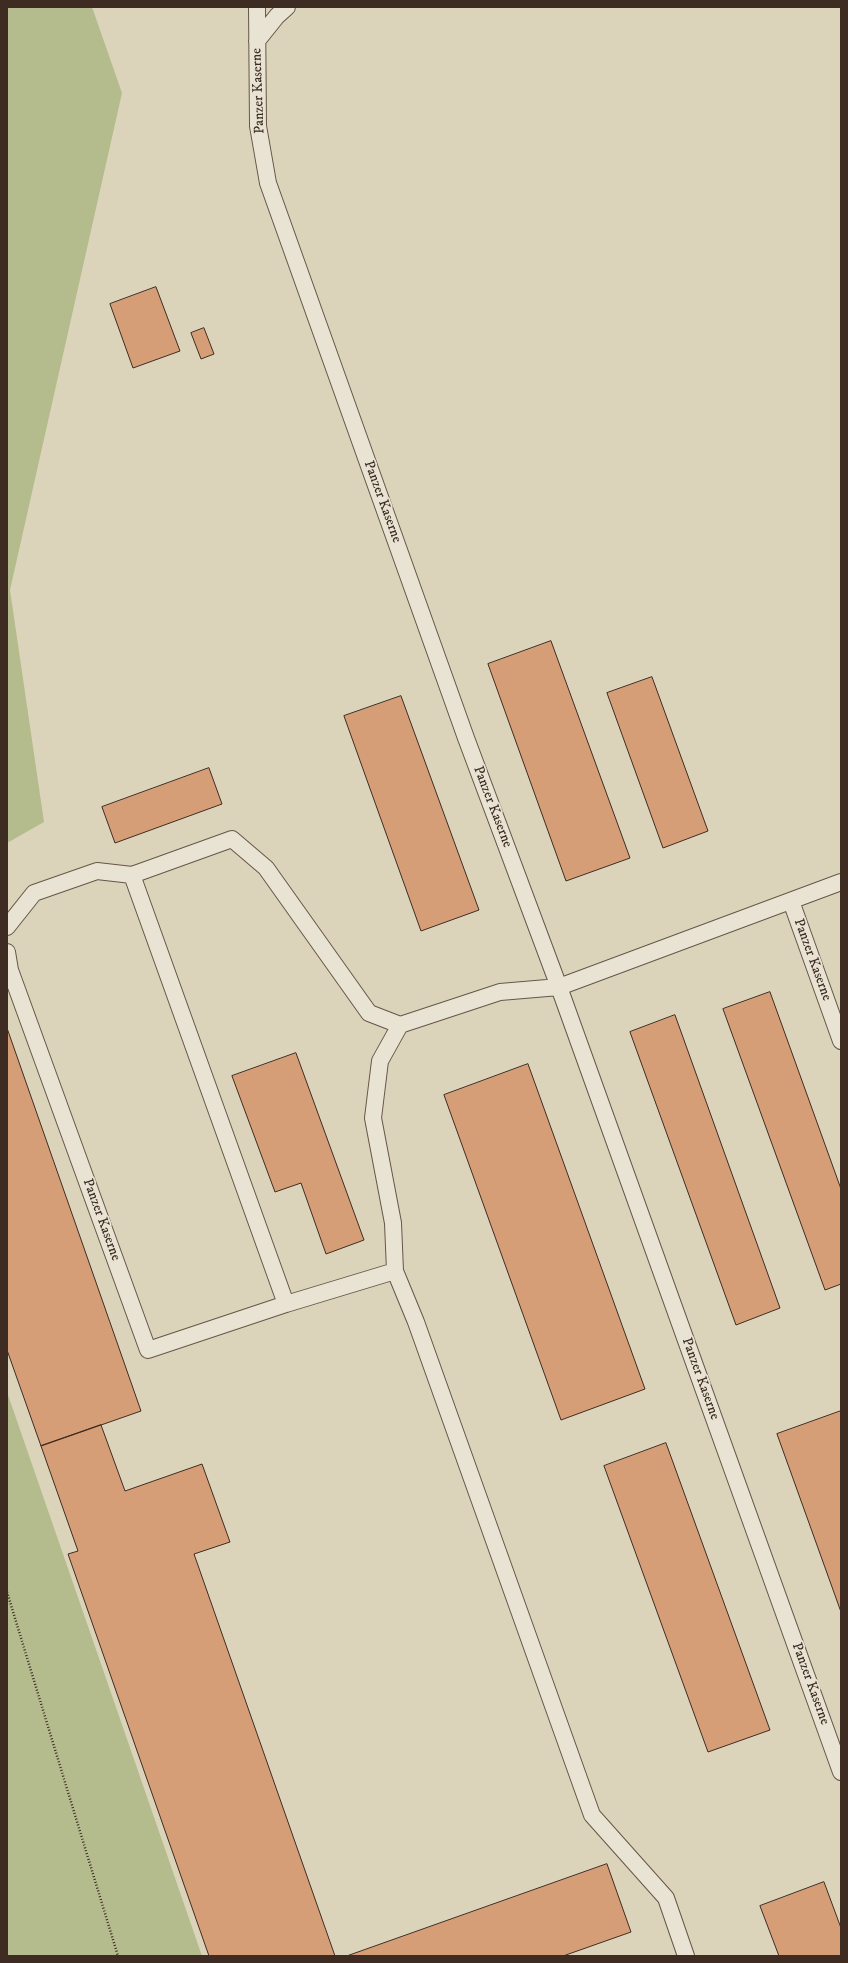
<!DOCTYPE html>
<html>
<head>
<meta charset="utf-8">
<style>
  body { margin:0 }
  #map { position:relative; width:848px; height:1963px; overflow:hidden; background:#dcd4ba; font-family:"IM FELL DW Pica",serif }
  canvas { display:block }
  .frame { position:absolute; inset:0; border:8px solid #3e2c23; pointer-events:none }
</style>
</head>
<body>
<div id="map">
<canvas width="848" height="1963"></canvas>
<div class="frame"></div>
</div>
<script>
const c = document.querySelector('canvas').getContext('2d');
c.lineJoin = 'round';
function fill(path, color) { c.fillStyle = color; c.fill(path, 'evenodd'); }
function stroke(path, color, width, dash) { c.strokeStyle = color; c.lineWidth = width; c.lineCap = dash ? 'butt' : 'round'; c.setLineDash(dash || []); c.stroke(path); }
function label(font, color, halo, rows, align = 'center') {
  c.font = font + ' "IM FELL DW Pica",serif'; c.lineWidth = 3.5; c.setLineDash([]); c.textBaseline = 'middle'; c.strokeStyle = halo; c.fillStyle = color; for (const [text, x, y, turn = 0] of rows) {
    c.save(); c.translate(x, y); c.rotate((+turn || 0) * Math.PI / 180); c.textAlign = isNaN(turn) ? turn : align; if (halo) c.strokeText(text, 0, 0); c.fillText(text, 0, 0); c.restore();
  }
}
const green = new Path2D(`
  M7,7H92L122,93L10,590L44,822L7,843Z
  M7,1392L202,1956H7Z`);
const building = new Path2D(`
  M156,287L180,351L133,368L110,304Z
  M204,328L214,354L201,359L191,333Z
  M551,641L630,858L566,881L488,664Z
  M652,677L708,831L663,848L607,693Z
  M401,696L479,910L421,931L344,716Z
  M209,768L222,804L115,843L102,807Z
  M770,992L841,1189V1284L825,1290L723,1009Z
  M675,1015L780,1308L736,1325L630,1032Z
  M7,1028L141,1411L41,1446L7,1350Z
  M296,1053L364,1240L326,1254L301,1183L275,1192L232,1076Z
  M528,1064L645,1389L561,1420L444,1095Z
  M841,1411V1612L777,1434Z
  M101,1425L125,1491L202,1464L230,1542L194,1554L335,1956H209L68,1554L78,1551L41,1446Z
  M666,1443L770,1730L708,1752L604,1466Z
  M607,1864L631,1932L563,1956H347Z
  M824,1882L841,1928V1956H779L760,1906Z`);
const path = new Path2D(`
  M7,1592L118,1956`);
const service = new Path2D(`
  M257,7L258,126L268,183L466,738L559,987L841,1772
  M257,41L277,16L287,7
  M791,901L841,1041
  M7,927L34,893L97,871L132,875
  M7,952L10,970L148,1350L286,1304L395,1271L393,1223L373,1118L380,1061L400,1025
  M395,1271L416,1322L592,1815L666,1898L686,1956
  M286,1304L132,875L232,839L266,868L369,1013L400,1025L500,992L559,987L841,882`);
const streetNames = [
  ["Panzer Kaserne",259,91,-92],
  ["Panzer Kaserne",382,502,70],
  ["Panzer Kaserne",492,807,69],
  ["Panzer Kaserne",812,960,70],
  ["Panzer Kaserne",101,1220,70],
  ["Panzer Kaserne",700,1379,70],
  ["Panzer Kaserne",810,1684,70]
];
fill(green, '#b4bc8d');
fill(building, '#d69e77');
stroke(building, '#3e2c23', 1);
stroke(service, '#665649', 18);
stroke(path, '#3e2c23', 2.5, [1, 2]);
stroke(service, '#e8e3d2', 16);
label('14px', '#3e2c23', '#e8e3d2', streetNames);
</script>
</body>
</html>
